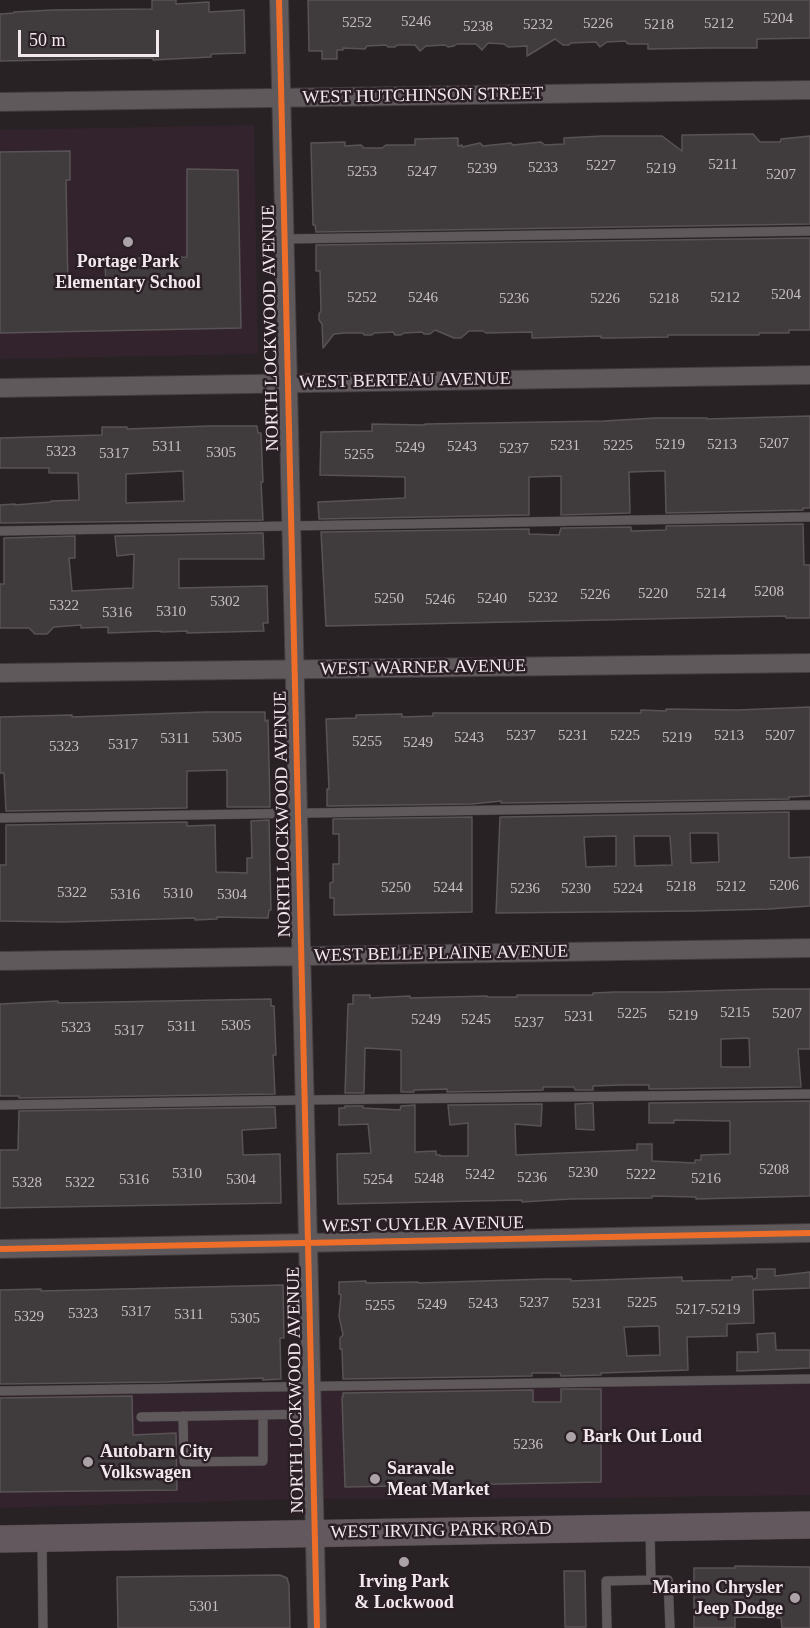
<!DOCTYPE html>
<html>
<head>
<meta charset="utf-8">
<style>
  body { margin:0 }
  #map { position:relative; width:810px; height:1628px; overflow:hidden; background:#282225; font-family:Georgia,serif }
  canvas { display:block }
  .scale { position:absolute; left:18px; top:30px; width:141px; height:27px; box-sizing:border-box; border:3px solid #f2e9ee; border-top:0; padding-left:8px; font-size:18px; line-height:21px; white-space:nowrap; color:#f2e9ee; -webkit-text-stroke:4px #2b1f26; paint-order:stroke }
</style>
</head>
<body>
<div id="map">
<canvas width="810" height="1628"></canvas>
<div class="scale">50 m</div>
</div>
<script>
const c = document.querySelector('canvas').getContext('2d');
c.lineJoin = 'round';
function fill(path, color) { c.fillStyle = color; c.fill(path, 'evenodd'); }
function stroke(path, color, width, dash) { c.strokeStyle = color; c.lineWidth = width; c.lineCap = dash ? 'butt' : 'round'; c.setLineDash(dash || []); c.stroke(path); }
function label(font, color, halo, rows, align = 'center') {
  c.font = font + ' Georgia,serif'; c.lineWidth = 5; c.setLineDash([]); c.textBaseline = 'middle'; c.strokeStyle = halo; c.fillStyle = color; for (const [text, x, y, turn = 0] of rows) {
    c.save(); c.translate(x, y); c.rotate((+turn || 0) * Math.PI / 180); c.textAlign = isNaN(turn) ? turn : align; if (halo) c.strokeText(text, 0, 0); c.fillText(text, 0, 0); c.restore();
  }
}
const built = new Path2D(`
  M254,125L258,354L0,359V130Z
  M810,1381V1495L601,1498L297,1499L0,1508V1395Z`);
const building = new Path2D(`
  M152,0H176V4L209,2V12L244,10L245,53L211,54V57L153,60V58L0,61V14L14,13V12L53,10L152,9Z
  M308,0H810V38L757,39V48H709L648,49V44H628L625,41L607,42L600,47L596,42L571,43L569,45H563L555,39L527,56V46L508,47L504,44L488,43L482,50L476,44H457L454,46L448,47L445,45L426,46L420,51L415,45H397L395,47H388L386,45L367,46L365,49L343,48V50H337V59H322V51H309Z
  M753,134L760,142H780L781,139L810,136V224L316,232L315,225H313L311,143L345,142V146L361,145L364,148H382L386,145H415V139L458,138V146L462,145V147L480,143L483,146L511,143L513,145L541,142L545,145L564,144V138L602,136H662L682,151V135Z
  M70,151V180H66L68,289H106L105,259L187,257V169L238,170L241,328L0,333V152Z
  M810,238V330H789V333H759V335H668V337L611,338H601V336L532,338V332L486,333L483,331H469L461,338H454L435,330L430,334H424L422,332L404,333L401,335H395L393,332L374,333L372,335H364L363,333H344L334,334L323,348L322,324L319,320V314L321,311L320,271H316V245Z
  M810,416V508H803V510L666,513L665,471H659L629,472L630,513L561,515V476L529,477V515L319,519L318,502L405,498V477L320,475L321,432L372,431V424L425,425V424L604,421L655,418H707V419Z
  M209,426H257L258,433H261L263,482H261L263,520L0,523V505L15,504V505L51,502V501L79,500L78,473H49V468H0V438L102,435V427H127V429ZM183,471L184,501L126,503V474Z
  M803,524L804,565H810V618H786V616L326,626L321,532L529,529V534L559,535L561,528L631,527V531L666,530V526Z
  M263,533L264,559H179V588L267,586L268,623H263L264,631L187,633V631L161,632V631L108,633V627L81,628V625L54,627L47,634H35L29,628H0V584H4V538L75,536V558H69L72,591L133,588L134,554L117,556L115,536Z
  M810,707V796L789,797V799L501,803V801L472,804L327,806V789H329L326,719L356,718V715L402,714V717L433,716V713H641V710L666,711V709L738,710Z
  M207,712H265V721L268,720L270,807H227V770L187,771V808L6,811L4,773H0V717L72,715V717Z
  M789,812V858L810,857V906L769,909L695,911L496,913L500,817ZM690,833H718L719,862L691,863ZM616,836V866L586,867L584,837ZM634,836H670L672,865L635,866Z
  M472,817V912L334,915V898H330V883L333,882V864H339V834H333V819Z
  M269,820L271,910H269L268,918L217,917V919L195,920V918L62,922L0,921V865H6V825L187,822V826L215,825L216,872L247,873V858H252L251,821Z
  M771,989H810V1049H798L801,1087L649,1089V1085H622L593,1086V1090H575L574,1087H543V1090L447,1092V1089L414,1090V1092H401V1050L365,1048L364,1093H345L348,1004H353V995H370V998L410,996V998L487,996V997H517V995H593V993L615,992H662ZM749,1038L750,1067H721V1039Z
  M271,999V1006H274L276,1055H273L275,1094L19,1098V1096H0V1004L58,1001V1003Z
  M810,1101V1196L696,1199V1197L652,1196V1198L570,1199L522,1202V1200L338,1204L337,1154L371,1153L368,1124L339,1125V1108H345V1106H363V1108L400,1110L401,1106L415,1105V1152L436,1151V1155H440V1156H468V1123L450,1125L448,1105L542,1104L541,1126L515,1124L516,1155L637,1150V1144H652V1161L695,1163V1160H701V1155L730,1154V1121L674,1120V1123H649V1103Z
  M593,1103L594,1130L576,1129L575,1104Z
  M275,1107L276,1128L242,1130L243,1155L280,1154L281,1203L0,1208V1150H18L19,1111Z
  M757,1269H775V1276L810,1272V1288L753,1290L754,1323L727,1324V1336L687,1337L688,1370L601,1373V1375L561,1376L560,1373H532V1376L343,1379L342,1349H340V1338L343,1335L339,1316L341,1295L339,1294V1282L366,1281V1283L418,1282V1283L545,1279H571V1281L682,1277V1281L732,1280V1277L752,1276L753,1279L757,1278ZM659,1326L660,1355L627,1356L624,1327Z
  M283,1285L284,1338H280L281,1379L263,1380V1378L163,1382L0,1384V1290L41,1289V1291Z
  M775,1333L776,1350H810V1368L737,1371V1352H758L757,1334Z
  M561,1389H601V1482L345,1487L342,1397H343V1393L533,1390V1402H561Z
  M132,1396L133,1435L176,1433L177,1490L0,1492V1398Z
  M735,1566L810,1567V1628H782L781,1618L735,1617V1628H694V1568H735Z
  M564,1571H585L586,1627H565Z
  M280,1575L287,1578L289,1585L290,1628H118L117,1577Z`);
const lane = new Path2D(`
  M284,239L810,231
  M0,531L810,517
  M0,818L810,805
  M0,1105L305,1100L810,1094
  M0,1391L810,1379
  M183,1416L184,1462L263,1461V1415
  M141,1417L312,1414
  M42,1540L43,1628
  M651,1580H668L670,1628
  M607,1628L606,1581L651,1580L650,1530`);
const street = new Path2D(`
  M279,0L317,1628
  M0,102L810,90
  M0,388L810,375
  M0,673L810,663
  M0,961L810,948
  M0,1249L810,1233`);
const primary = new Path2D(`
  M0,1539L810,1525`);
const cycleway = new Path2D(`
  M279,0L317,1628
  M0,1249L810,1233`);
const markers = [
  [128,242,6,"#aba3a8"],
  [571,1437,6,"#aba3a8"],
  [88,1462,6,"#aba3a8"],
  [375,1479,6,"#aba3a8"],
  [404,1562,6,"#aba3a8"],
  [795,1598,6,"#aba3a8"]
];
const numberNames = [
  ["5204",778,19],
  ["5246",416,22],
  ["5252",357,23],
  ["5226",598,24],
  ["5212",719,24],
  ["5232",538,25],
  ["5218",659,25],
  ["5238",478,27],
  ["5211",723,165],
  ["5227",601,166],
  ["5233",543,168],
  ["5239",482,169],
  ["5219",661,169],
  ["5253",362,172],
  ["5247",422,172],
  ["5207",781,175],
  ["5204",786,295],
  ["5252",362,298],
  ["5246",423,298],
  ["5212",725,298],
  ["5236",514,299],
  ["5226",605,299],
  ["5218",664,299],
  ["5207",774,444],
  ["5219",670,445],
  ["5213",722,445],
  ["5231",565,446],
  ["5225",618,446],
  ["5311",167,447],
  ["5243",462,447],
  ["5249",410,448],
  ["5237",514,449],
  ["5323",61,452],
  ["5305",221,453],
  ["5317",114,454],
  ["5255",359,455],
  ["5208",769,592],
  ["5220",653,594],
  ["5214",711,594],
  ["5226",595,595],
  ["5232",543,598],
  ["5250",389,599],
  ["5240",492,599],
  ["5246",440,600],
  ["5302",225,602],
  ["5322",64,606],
  ["5310",171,612],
  ["5316",117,613],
  ["5237",521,736],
  ["5231",573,736],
  ["5225",625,736],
  ["5213",729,736],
  ["5207",780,736],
  ["5305",227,738],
  ["5243",469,738],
  ["5219",677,738],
  ["5311",175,739],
  ["5255",367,742],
  ["5249",418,743],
  ["5317",123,745],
  ["5323",64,747],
  ["5206",784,886],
  ["5218",681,887],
  ["5212",731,887],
  ["5250",396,888],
  ["5244",448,888],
  ["5236",525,889],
  ["5230",576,889],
  ["5224",628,889],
  ["5322",72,893],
  ["5310",178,894],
  ["5316",125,895],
  ["5304",232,895],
  ["5215",735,1013],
  ["5225",632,1014],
  ["5207",787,1014],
  ["5219",683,1016],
  ["5231",579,1017],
  ["5249",426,1020],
  ["5245",476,1020],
  ["5237",529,1023],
  ["5305",236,1026],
  ["5311",182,1027],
  ["5323",76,1028],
  ["5317",129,1031],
  ["5208",774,1170],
  ["5230",583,1173],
  ["5310",187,1174],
  ["5242",480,1175],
  ["5222",641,1175],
  ["5236",532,1178],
  ["5248",429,1179],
  ["5216",706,1179],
  ["5316",134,1180],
  ["5304",241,1180],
  ["5254",378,1180],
  ["5328",27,1183],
  ["5322",80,1183],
  ["5237",534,1303],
  ["5225",642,1303],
  ["5243",483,1304],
  ["5231",587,1304],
  ["5249",432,1305],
  ["5255",380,1306],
  ["5217-5219",708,1310],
  ["5317",136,1312],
  ["5323",83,1314],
  ["5311",189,1315],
  ["5329",29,1317],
  ["5305",245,1319],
  ["5236",528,1445],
  ["5301",204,1607]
];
const streetNames = [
  ["WEST HUTCHINSON STREET",423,96,-1],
  ["NORTH LOCKWOOD AVENUE",271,328,-91],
  ["WEST BERTEAU AVENUE",405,381,-1],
  ["WEST WARNER AVENUE",423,668,-1],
  ["NORTH LOCKWOOD AVENUE",283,814,-91],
  ["WEST BELLE PLAINE AVENUE",441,954,-1],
  ["WEST CUYLER AVENUE",423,1225,-1],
  ["NORTH LOCKWOOD AVENUE",296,1390,-91],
  ["WEST IRVING PARK ROAD",441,1531,-1]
];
const poiNames = [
  ["Portage Park",128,262,"center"],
  ["Elementary School",128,283,"center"],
  ["Bark Out Loud",583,1437],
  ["Autobarn City",100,1452],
  ["Volkswagen",100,1473],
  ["Saravale",387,1469],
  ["Meat Market",387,1490],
  ["Irving Park",404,1582,"center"],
  ["& Lockwood",404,1603,"center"],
  ["Marino Chrysler",783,1588,"right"],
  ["Jeep Dodge",783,1609,"right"]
];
fill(built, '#33232d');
fill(building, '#403b3d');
stroke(building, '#595356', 1.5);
stroke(lane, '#423c3f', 10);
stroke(street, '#423c3f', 20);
stroke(primary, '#423c3f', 28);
stroke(lane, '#5f595c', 9);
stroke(street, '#5f595c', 18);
stroke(primary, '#64585f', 27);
stroke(cycleway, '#ee6e29', 6);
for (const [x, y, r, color] of markers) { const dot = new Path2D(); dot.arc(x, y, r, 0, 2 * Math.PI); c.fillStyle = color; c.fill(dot); stroke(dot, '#2b1f26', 2); }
label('15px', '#c6bec2', null, numberNames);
label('18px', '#f2e9ee', '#2b1f26', streetNames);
label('bold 18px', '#f2e9ee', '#2b1f26', poiNames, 'left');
</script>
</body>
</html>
